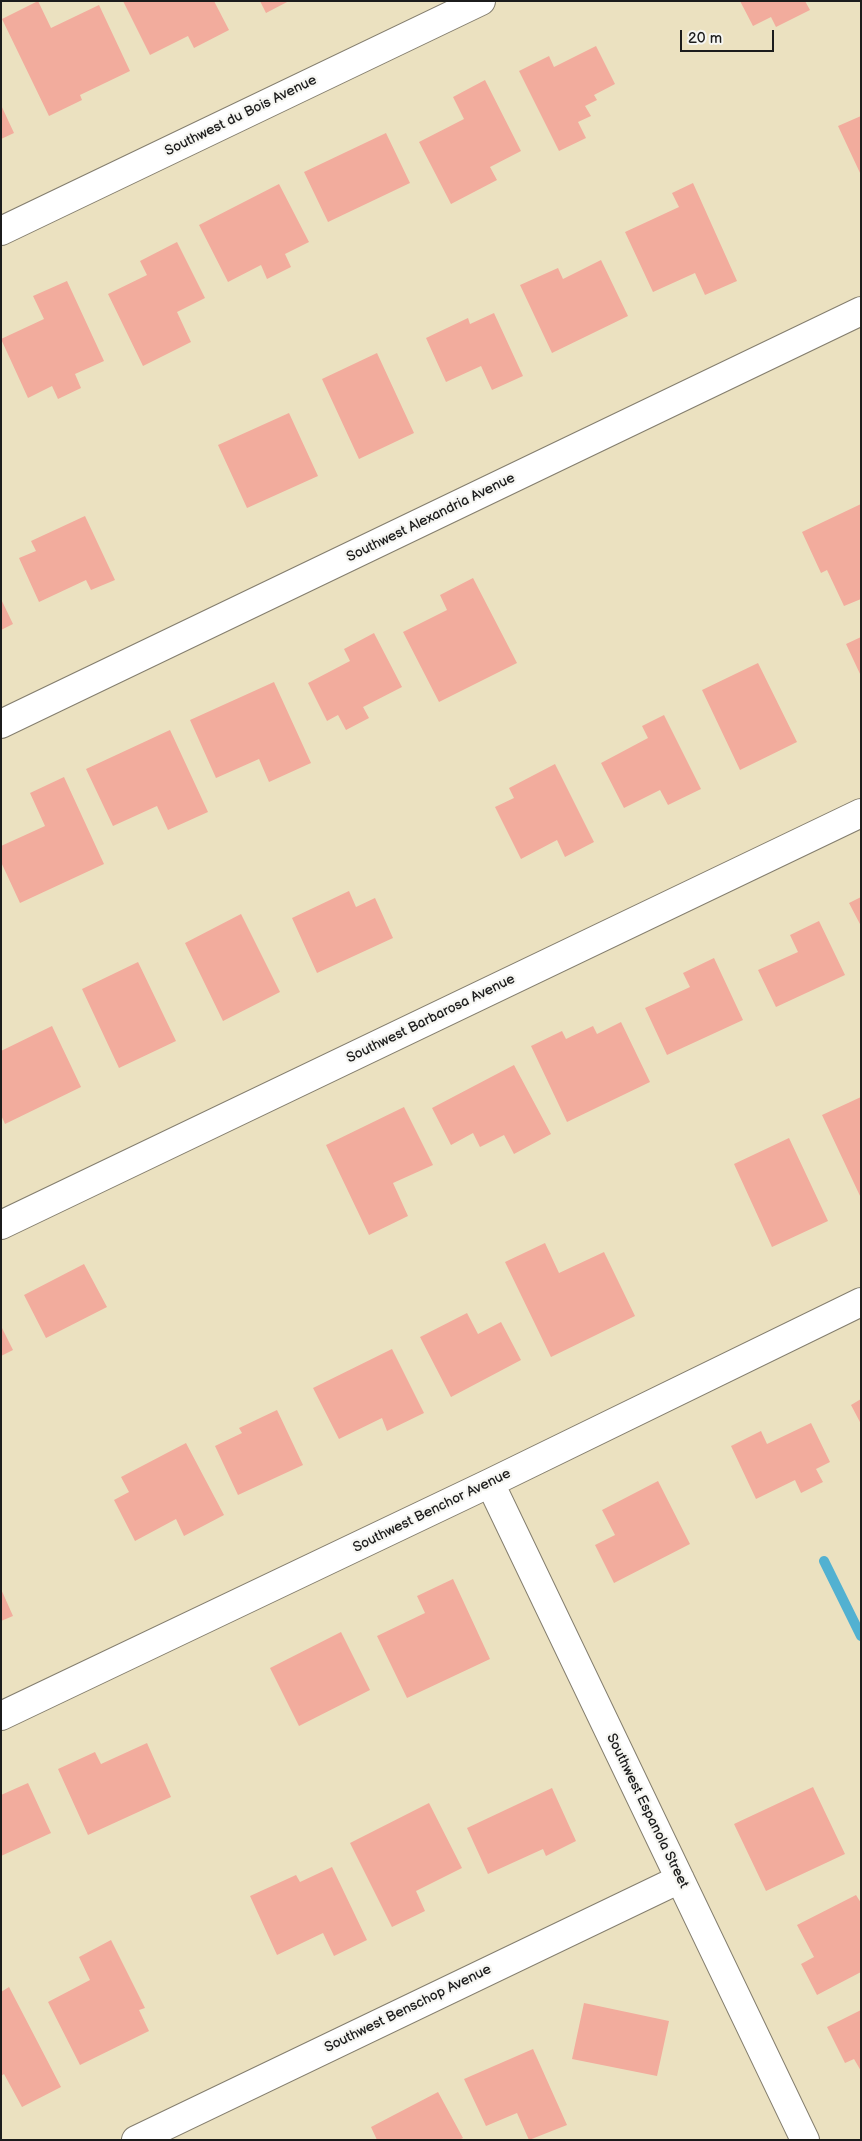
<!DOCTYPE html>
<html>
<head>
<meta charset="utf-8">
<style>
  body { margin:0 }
  #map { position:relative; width:862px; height:2141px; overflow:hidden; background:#ebe1c0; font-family:"Balsamiq Sans",sans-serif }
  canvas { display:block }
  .frame { position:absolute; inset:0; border:2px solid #1c1c1c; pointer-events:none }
  .scale { position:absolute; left:680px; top:30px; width:94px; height:22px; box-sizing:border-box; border:2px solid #1c1c1c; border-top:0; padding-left:6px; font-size:15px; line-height:18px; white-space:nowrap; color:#1c1c1c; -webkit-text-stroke:4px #f6f6f2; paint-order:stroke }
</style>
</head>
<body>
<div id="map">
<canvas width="862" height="2141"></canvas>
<div class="frame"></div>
<div class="scale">20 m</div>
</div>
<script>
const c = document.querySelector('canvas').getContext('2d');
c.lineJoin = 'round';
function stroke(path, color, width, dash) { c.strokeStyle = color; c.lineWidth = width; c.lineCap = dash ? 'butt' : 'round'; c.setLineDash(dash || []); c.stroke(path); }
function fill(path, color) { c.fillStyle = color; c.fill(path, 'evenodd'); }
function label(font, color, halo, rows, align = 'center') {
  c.font = font + ' "Balsamiq Sans",sans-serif'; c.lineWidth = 4.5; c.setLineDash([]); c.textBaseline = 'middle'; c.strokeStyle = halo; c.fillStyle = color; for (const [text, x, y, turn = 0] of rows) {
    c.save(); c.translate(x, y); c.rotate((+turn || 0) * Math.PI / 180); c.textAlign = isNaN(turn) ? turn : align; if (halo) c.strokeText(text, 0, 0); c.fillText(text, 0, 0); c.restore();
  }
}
const stream = new Path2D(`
  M824,1561L861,1636`);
const building = new Path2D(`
  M38,1L51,28L99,5L130,71L80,95L82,100L49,116L2,19Z
  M123,1H214L229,30L194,48L188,36L150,55Z
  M260,1H289L266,13Z
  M740,1H805L810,10L776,27L771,17L753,26Z
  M596,46L615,84L594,95L597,100L585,106L591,116L578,122L586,138L559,151L519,71L549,56L554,67Z
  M485,80L521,151L490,167L497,180L451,204L419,142L464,119L453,97Z
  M1,105L14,133L1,139Z
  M861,116V175L838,126Z
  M386,133L410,183L328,222L304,172Z
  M693,183L737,281L705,295L695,273L653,292L625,232L679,207L672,193Z
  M279,184L309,242L285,254L291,267L267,279L261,265L228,282L199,225Z
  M177,242L205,298L177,312L191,342L143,366L108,294L147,275L140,261Z
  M601,260L628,316L552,353L520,285L558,268L563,279Z
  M67,281L104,361L75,374L81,388L58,399L52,386L28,398L1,339L44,319L33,296Z
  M494,313L523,376L492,390L481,366L446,382L426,338L468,318L470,324Z
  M377,353L414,433L359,459L322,379Z
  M289,413L318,476L247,508L218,445Z
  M861,504V599L844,606L827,570L821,573L802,532Z
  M85,516L115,580L91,590L86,580L39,602L19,558L36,551L31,541Z
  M473,578L517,663L439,702L403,632L447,610L440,595Z
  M1,599L13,624L1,630Z
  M374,633L402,687L363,707L369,718L346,730L338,715L327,721L308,683L350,661L344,649Z
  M861,637V676L846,644Z
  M758,663L797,742L740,770L702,690Z
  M274,682L311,763L269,782L259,759L216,778L190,720Z
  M664,715L701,789L668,805L660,790L624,808L601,763L648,738L642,726Z
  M170,730L208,812L168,830L157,806L113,826L86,769Z
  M555,764L594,842L565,857L557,840L521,859L495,807L514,798L509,788Z
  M64,777L104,864L20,903L1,862V846L45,826L30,793Z
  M349,891L356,907L375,898L393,938L317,973L292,918Z
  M861,897V926L849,903Z
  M241,914L280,992L223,1021L185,943Z
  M819,921L845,975L776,1007L758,970L798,952L790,935Z
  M714,958L743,1020L667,1055L645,1008L690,987L683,973Z
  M138,962L176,1041L119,1068L82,989Z
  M621,1022L650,1082L567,1122L531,1046L562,1031L566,1039L593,1026L597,1034Z
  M52,1026L81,1087L5,1124L1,1115V1051Z
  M514,1065L551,1134L514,1154L504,1135L480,1147L473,1133L451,1145L432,1108Z
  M861,1097V1198L822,1115Z
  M404,1107L433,1165L393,1183L408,1216L369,1235L326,1145Z
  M789,1138L828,1221L772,1247L734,1164Z
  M545,1243L559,1273L604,1252L635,1316L551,1357L505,1262Z
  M84,1264L107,1307L46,1338L24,1295Z
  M467,1313L478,1334L501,1322L521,1360L451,1397L420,1337Z
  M1,1326L13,1350L1,1356Z
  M392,1349L424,1413L387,1431L382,1418L339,1439L313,1388Z
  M861,1399V1424L851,1405Z
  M277,1410L303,1465L238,1495L215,1446L242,1433L239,1428Z
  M811,1423L830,1462L816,1469L823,1482L801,1493L795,1480L756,1499L731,1446L761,1431L767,1444Z
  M186,1443L224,1515L184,1536L176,1519L135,1541L114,1500L129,1492L121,1477Z
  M658,1481L690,1544L614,1583L595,1545L615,1535L602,1510Z
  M453,1579L490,1659L407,1698L377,1636L425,1613L417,1596Z
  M1,1589L13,1616L1,1621Z
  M341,1632L370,1690L299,1726L270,1668Z
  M147,1743L171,1797L88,1835L58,1769L95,1752L101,1764Z
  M28,1783L51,1833L1,1856V1795Z
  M813,1787L845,1854L766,1891L734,1824Z
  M552,1788L576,1841L546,1856L543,1849L488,1874L467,1828Z
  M429,1803L462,1868L416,1891L425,1911L392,1927L350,1843Z
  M332,1867L367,1940L334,1956L323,1933L277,1955L250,1896L296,1875L300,1882Z
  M856,1895L861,1903V1972L817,1995L801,1964L814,1957L797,1925Z
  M111,1940L145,2008L139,2010L149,2031L80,2065L48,2002L90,1980L79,1957Z
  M9,1987L61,2087L22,2107L4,2074L1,2076V1992Z
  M584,2003L669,2021L657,2076L572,2059Z
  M861,2010V2071L854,2059L845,2063L827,2027Z
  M533,2049L567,2125L529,2140L517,2113L486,2126L464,2079Z
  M438,2092L463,2138L459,2140H377L371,2127Z`);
const minor = new Path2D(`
  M1,231L481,1
  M1,724L861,311
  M1,1225L861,813
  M490,1483L805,2140
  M1,1716L490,1483L861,1302
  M136,2140L680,1879`);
const streetNames = [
  ["Southwest du Bois Avenue",241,116,-26],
  ["Southwest Alexandria Avenue",431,518,-26],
  ["Southwest Barbarosa Avenue",431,1019,-26],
  ["Southwest Benchor Avenue",432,1511,-26],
  ["Southwest Espanola Street",647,1811,64],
  ["Southwest Benschop Avenue",408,2009,-26]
];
stroke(stream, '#52b1d1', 10);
fill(building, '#f2ac9d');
stroke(minor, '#847e6e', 30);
stroke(minor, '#fff', 28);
label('14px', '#1c1c1c', '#f6f6f2', streetNames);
</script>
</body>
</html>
